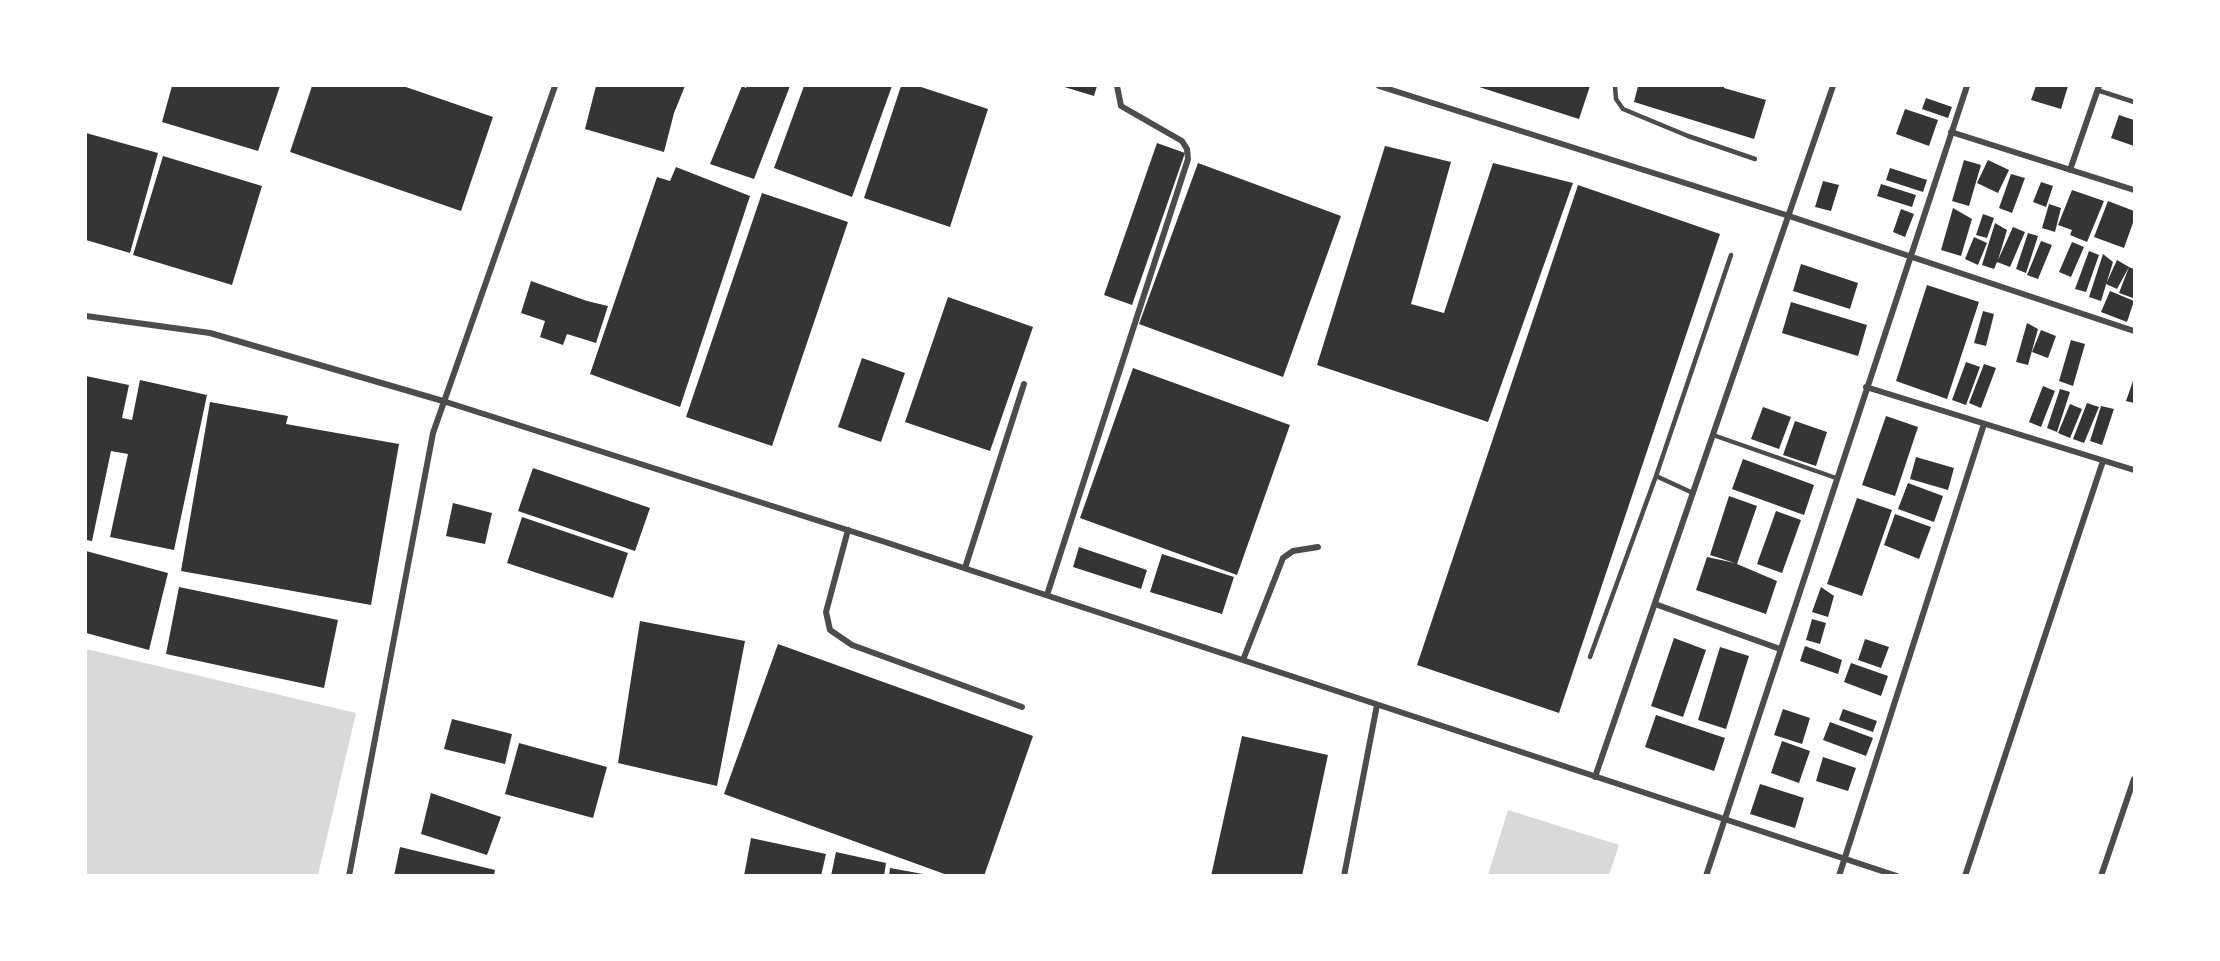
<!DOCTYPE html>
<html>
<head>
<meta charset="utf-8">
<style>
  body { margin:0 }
  #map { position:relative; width:2220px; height:961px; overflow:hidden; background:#fff; font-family:"Sofia Sans Condensed",sans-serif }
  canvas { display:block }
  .frame { position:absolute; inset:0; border:87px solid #fff; pointer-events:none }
</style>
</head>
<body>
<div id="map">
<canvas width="2220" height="961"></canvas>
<div class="frame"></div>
</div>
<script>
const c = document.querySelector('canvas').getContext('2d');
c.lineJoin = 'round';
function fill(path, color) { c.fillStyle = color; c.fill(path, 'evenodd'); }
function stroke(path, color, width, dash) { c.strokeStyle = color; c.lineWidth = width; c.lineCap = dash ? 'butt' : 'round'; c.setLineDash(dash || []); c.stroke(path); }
const water = new Path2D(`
  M86,649L356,713L318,875H86Z
  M1508,810L1619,845L1609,875H1488Z`);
const building = new Path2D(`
  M172,86H280L258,151L162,122Z
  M312,86H403L493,117L461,211L290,152Z
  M596,86H685L674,113L664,152L585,129Z
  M742,86L746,88L747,86H790L754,179L710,164Z
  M804,86H892L852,197L774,168Z
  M901,86H918L988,109L950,227L864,198Z
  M1061,86H1097L1094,96Z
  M1476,86H1590L1579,119Z
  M1638,86H1724V88L1766,100L1754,139L1634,102Z
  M2036,86H2068L2061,109L2031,100Z
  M1926,98L1952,107L1948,118L1922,109Z
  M1905,109L1938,120L1929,146L1896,134Z
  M2119,115L2134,120V146L2111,138Z
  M86,133L158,153L130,253L86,240Z
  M1157,143L1185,153L1132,305L1104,295Z
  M1385,146L1451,162L1411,304L1444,313L1493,163L1573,183L1488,422L1317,365Z
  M163,156L262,186L232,285L133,255Z
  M1964,160L1981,165L1969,206L1952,201Z
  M1988,160L2009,170L1998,193L1977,183Z
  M1198,163L1341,216L1283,377L1139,324Z
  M676,167L750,196L680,407L590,374L657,177L670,181Z
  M1890,168L1927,180L1923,192L1886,180Z
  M2011,174L2025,178L2012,213L1999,208Z
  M1823,181L1839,185L1831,211L1815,207Z
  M2041,182L2053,186L2046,207L2033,202Z
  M1881,184L1916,195L1912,207L1877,196Z
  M1578,185L1720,234L1559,713L1417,665Z
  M2072,190L2104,201L2087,242L2070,235L2072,230L2058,225Z
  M762,193L848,222L772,446L686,417Z
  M2108,201L2134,211V220L2124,248L2094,237Z
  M2049,204L2061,208L2055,232L2042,228Z
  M1953,208L1972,219L1961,256L1941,250Z
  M1901,209L1914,214L1905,237L1893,232Z
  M1983,214L1994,218L1987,238L1976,235Z
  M1995,223L2007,230L1998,260L2013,227L2025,232L2010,267L1997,262L1994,269L1982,265Z
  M2028,233L2038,236L2026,273L2016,269Z
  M1974,237L1987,243L1978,265L1965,259Z
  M2041,241L2052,245L2038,279L2027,275Z
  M2072,242L2084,247L2071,277L2059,272Z
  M2089,251L2099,255L2086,292L2075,289Z
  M2103,254L2113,262L2101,301L2089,297Z
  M2117,260L2129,267L2117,289L2106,284Z
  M1801,264L1858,283L1850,309L1793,291Z
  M2129,267L2134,269L2133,298L2119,293Z
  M531,281L587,301L608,306L596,343L567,334L563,345L540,337L545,321L521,313Z
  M1927,285L1979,302L1947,399L1896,381Z
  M2110,291L2134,301L2127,322L2101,312Z
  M948,297L1033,327L990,451L905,422Z
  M1791,302L1867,325L1858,356L1782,333Z
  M1983,311L1994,314L1986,346L1974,343Z
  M2027,323L2038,329L2028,365L2016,362Z
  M2041,330L2056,336L2048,358L2032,352Z
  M2071,340L2085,344L2073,386L2059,381Z
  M862,358L905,373L881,442L838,427Z
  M1966,362L1980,367L1966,405L1952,400Z
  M1984,364L1996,368L1981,408L1969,403Z
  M1133,368L1290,425L1237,575L1080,518Z
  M86,376L129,385L122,418L132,420L140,380L207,395L174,550L110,537L128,454L111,451L92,541L86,540Z
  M2134,378V403L2126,401Z
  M2043,386L2055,391L2041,427L2029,422Z
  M2060,389L2070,392L2057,432L2047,428Z
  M210,402L288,416L286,424L399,444L371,605L181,571Z
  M2087,403L2099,407L2084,443L2073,439Z
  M2070,404L2082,409L2070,438L2058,433Z
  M2101,406L2114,409L2102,445L2090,441Z
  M1763,407L1791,417L1779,449L1751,439Z
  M1886,416L1918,427L1895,496L1862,485Z
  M1795,421L1827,432L1816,466L1783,455Z
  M1916,457L1954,468L1948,490L1910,479Z
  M1743,459L1814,485L1804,515L1732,489Z
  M533,468L650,508L635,551L518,511Z
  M1908,483L1943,496L1934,522L1898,509Z
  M1729,496L1757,506L1737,564L1777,581L1766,614L1696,590L1707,557L1735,563L1710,555Z
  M1857,498L1892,510L1862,596L1827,584Z
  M453,503L492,513L485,544L446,536Z
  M1776,511L1801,520L1782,573L1757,564Z
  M1895,514L1931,527L1919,559L1884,545Z
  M522,517L628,553L613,598L507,563Z
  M1079,547L1147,570L1141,589L1073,567Z
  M86,551L168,573L149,650L86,633Z
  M1162,554L1234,577L1222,614L1150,592Z
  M179,587L338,620L324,688L166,654Z
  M1821,587L1834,596L1828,617L1812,612Z
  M1812,619L1826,623L1820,644L1806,640Z
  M640,621L745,641L717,786L618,763Z
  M1674,638L1706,650L1683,717L1651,706Z
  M1865,639L1889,647L1881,668L1858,660Z
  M778,644L1033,736L984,876H950L724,794Z
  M1805,646L1842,660L1838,674L1800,661Z
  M1720,647L1749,656L1726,729L1698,720Z
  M1851,663L1888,676L1881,696L1844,682Z
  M1783,709L1810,718L1802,744L1774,735Z
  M1843,709L1877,721L1873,732L1839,720Z
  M1656,715L1725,738L1714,771L1645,747Z
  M452,719L512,734L505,764L444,749Z
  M1830,722L1873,738L1866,756L1823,740Z
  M1242,736L1328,755L1302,876H1211Z
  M1782,741L1810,751L1799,783L1771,773Z
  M519,743L607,767L593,818L505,794Z
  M1823,757L1856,768L1848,791L1816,781Z
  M1760,784L1804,798L1795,828L1750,814Z
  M431,793L501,817L487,855L421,834Z
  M751,838L826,854L821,876H744Z
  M400,847L495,870L494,876H394Z
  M836,852L886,863L884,876H831Z
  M890,868L923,874V876H889Z`);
const service = new Path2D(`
  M1615,86L1616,99L1623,109L1688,136L1755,159
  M2097,90L2134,102
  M1713,435L1836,478
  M1656,476L1693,493
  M1590,657L1656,476L1731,255`);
const minor = new Path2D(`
  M1379,86L1789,216L2134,331
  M1951,132L2134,190
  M2070,170L2099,86
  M86,316L210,333L443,401L885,542L1897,876
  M1866,387L2134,470
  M848,530L826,612L830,630L852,645L1022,707
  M965,568L1024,384
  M1047,595L1188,159L1187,149L1182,141L1121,106L1117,86
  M1655,604L1780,649
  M1243,660L1283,558L1293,551L1318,547
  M1595,777L1833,86
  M349,876L433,433L555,86
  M1344,876L1377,705
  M1706,876L1967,86
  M1839,876L1984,424
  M1965,876L2103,461
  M2101,876L2134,779`);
fill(water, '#d9d9d9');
fill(building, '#353535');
stroke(service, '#4c4c4c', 4.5);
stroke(minor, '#4c4c4c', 6);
</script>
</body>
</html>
